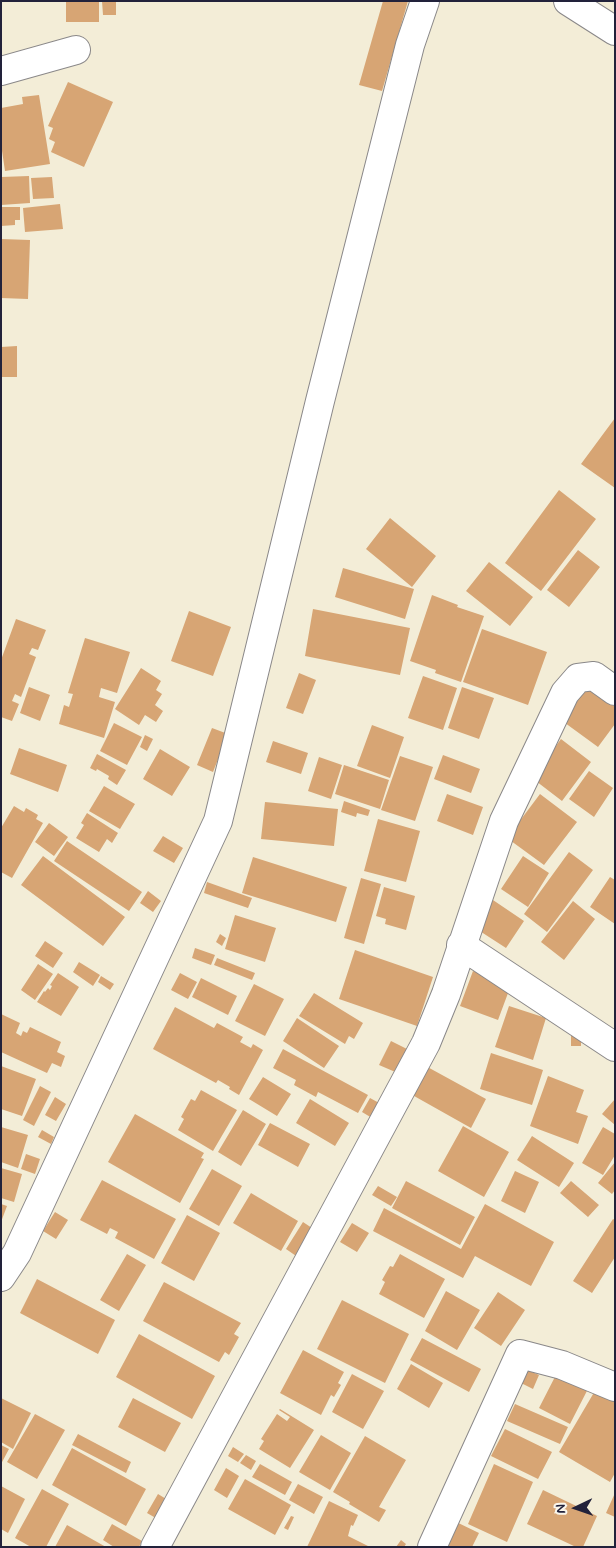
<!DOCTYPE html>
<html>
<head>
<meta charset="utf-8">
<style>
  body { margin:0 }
  #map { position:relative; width:616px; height:1548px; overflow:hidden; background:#f3edd7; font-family:Mynerve,sans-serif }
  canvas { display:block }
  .frame { position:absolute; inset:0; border:2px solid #22223b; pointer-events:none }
  .north { position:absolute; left:551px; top:1483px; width:50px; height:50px; -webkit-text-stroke:4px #fbf7ec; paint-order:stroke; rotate:267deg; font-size:14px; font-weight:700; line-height:20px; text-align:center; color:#22223b }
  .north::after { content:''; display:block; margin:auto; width:18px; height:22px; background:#22223b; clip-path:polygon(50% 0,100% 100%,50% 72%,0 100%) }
</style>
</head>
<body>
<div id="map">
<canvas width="616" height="1548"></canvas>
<div class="frame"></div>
<div class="north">N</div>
</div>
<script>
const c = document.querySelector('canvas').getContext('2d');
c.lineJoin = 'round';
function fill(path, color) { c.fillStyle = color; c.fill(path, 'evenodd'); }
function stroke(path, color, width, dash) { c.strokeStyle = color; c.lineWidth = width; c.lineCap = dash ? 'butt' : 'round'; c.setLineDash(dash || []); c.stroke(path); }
const building = new Path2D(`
  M66,1H99V22H66Z
  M102,1H116V15H103Z
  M383,1H408L382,91L359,85Z
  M68,82L113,102L84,167L51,152L55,142L49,139L53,128L48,126Z
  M39,95L50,164L5,171L1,144V108L23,104L22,97Z
  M29,176L30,203L1,205V177Z
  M52,177L54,198L33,199L31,178Z
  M60,204L63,229L25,232L23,208Z
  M1,207H20V220H15V225L1,226Z
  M1,239L30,240L28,299L1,298Z
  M17,346V377H1V347Z
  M615,418V488L581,464Z
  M559,490L596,519L541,591L505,563Z
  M390,518L436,556L412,587L366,549Z
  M578,550L600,567L569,607L547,590Z
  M489,562L533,597L510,626L466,591Z
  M343,568L414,589L405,619L335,597Z
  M432,595L458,605L457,607L484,616L461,682L435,673L436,670L410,661Z
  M313,609L410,628L400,675L305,656Z
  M189,611L231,627L213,676L171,661Z
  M16,619L46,630L38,650L32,648L29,654L36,657L21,697L15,694L12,701L19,704L12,721L1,717V660Z
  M482,629L547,652L528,705L463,682Z
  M85,638L130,652L117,693L101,688L99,697L115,702L104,738L59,724L64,705L69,707L73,694L68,693Z
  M141,668L161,681L156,690L162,694L155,705L163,711L156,722L145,715L139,725L115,709Z
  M299,673L316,680L303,714L286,708Z
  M423,676L457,688L443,730L408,718Z
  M586,685L615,707V724L598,747L561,720Z
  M29,687L50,695L40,721L20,713Z
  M462,687L494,698L479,739L448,728Z
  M114,723L142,737L127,765L100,751Z
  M372,725L404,737L390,778L357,766Z
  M212,728L228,734L213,772L197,765Z
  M145,735L153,739L147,751L140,747Z
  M561,739L591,762L562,801L532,778Z
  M273,741L308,753L301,774L266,762Z
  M19,748L67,765L58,792L10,774Z
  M160,749L190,767L172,796L143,779Z
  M97,754L126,770L117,785L108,779L109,776L97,769L96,771L90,768Z
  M443,755L480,769L471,793L434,779Z
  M400,756L433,767L415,821L381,810Z
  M319,757L342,765L331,799L308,791Z
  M344,765L389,780L380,809L335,794Z
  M589,771L613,788L594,817L569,799Z
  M104,786L135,804L120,829L89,811Z
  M447,794L483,807L473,835L437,821Z
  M540,794L577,822L544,865L507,838Z
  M344,801L370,810L368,816L357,813L356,817L341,812Z
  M265,802L338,809L334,846L261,839Z
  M14,806L24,812L26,808L38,815L36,819L43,823L12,878L1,872V828Z
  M87,813L118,833L112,843L107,839L99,852L76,838L84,825L81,823Z
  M378,819L420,831L406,882L364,871Z
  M49,823L68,837L54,856L35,842Z
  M163,836L183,848L174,863L153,851Z
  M67,841L142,892L129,911L54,861Z
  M569,852L593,870L547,932L524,914Z
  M43,856L125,917L103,946L21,885Z
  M523,856L549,873L528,907L501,889Z
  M253,857L347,887L336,922L242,893Z
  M610,877L615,880V924L590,907Z
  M361,878L381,884L364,944L344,938Z
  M207,882L252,898L248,908L204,893Z
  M384,887L415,896L406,930L385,924L386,919L376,916Z
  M148,891L161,901L153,912L140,903Z
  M490,898L524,921L506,948L472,926Z
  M573,901L595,919L564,960L541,942Z
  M235,915L276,928L265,962L225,949Z
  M220,934L226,938L222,946L216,942Z
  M45,941L63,953L53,968L35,956Z
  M195,948L215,955L211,965L192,958Z
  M355,950L433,977L417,1026L339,999Z
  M217,958L255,973L252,980L214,965Z
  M79,962L100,975L93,986L73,972Z
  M38,964L53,974L35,1000L21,990Z
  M473,971L511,985L498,1020L460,1006Z
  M58,973L79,987L61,1016L37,1002L44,991L45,992L48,988L50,990L52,986L50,985Z
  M180,973L197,982L188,999L171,990Z
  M101,976L114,984L110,990L98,982Z
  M201,978L237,996L228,1015L192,997Z
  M254,984L284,999L265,1036L235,1021Z
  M314,993L363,1023L354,1039L349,1036L345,1044L299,1016Z
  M509,1006L546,1018L533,1060L495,1047Z
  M175,1007L214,1028L217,1023L243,1037L240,1042L251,1048L253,1044L263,1050L239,1095L229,1089L230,1087L218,1080L216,1083L153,1049Z
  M1,1014L20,1023L16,1033L21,1036L23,1031L27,1033L30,1027L61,1042L57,1052L65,1056L61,1067L52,1063L47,1073L1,1052Z
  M297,1018L339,1046L324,1068L283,1041Z
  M571,1031H581V1046H571Z
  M391,1041L411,1051L400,1074L379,1065Z
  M283,1049L368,1095L358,1113L318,1092L316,1097L294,1085L296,1080L273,1068Z
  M491,1053L543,1070L532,1105L480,1089Z
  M422,1064L486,1099L471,1128L407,1092Z
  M1,1066L36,1079L22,1116L1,1109Z
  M548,1076L584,1090L576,1112L588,1116L578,1144L530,1126Z
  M263,1077L291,1094L277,1116L249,1099Z
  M40,1086L51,1092L34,1126L23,1120Z
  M201,1090L237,1110L213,1151L178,1130L184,1119L181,1117L191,1099L195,1101Z
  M55,1097L66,1104L56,1121L45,1115Z
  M370,1098L381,1104L372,1118L362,1112Z
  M310,1099L349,1123L335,1146L296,1123Z
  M615,1099V1125L602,1114Z
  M243,1110L266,1124L241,1166L218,1152Z
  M135,1114L204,1153L201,1158L204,1159L180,1203L108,1162Z
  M270,1123L310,1144L298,1167L258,1145Z
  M463,1126L509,1152L484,1197L438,1171Z
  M1,1127L28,1135L18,1168L1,1162Z
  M603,1127L615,1134V1155L603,1175L582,1163Z
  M42,1130L54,1137L51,1144L38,1137Z
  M532,1136L574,1163L559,1187L517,1160Z
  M26,1154L40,1159L35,1174L21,1169Z
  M615,1162V1190L612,1194L598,1183Z
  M1,1168L22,1174L14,1202L1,1198Z
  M212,1169L242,1186L219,1226L189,1209Z
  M515,1171L539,1182L525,1213L501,1201Z
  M102,1180L176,1219L154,1259L115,1238L118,1232L110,1228L107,1234L80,1220Z
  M406,1181L475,1217L460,1245L392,1208Z
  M571,1181L599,1205L588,1217L560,1193Z
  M378,1186L397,1197L391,1206L372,1195Z
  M251,1193L298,1221L281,1251L233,1223Z
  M1,1204L7,1206L1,1222Z
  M485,1204L554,1242L531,1286L475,1256L463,1278L373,1231L384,1208L461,1249Z
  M55,1212L68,1220L56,1239L43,1231Z
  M187,1215L220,1233L194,1281L161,1263Z
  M613,1219L615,1220V1257L592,1293L573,1281Z
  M303,1222L318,1232L299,1258L286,1249Z
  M352,1223L369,1233L357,1252L340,1242Z
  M127,1254L146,1265L119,1311L100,1300Z
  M400,1254L445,1279L424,1318L379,1294L385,1282L382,1280L390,1266L393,1267Z
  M37,1279L115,1320L98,1354L20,1313Z
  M164,1282L241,1323L234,1334L239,1337L229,1355L225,1352L219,1362L143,1321Z
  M446,1291L480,1310L457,1350L425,1331Z
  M498,1292L525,1310L501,1346L474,1328Z
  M342,1300L409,1334L385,1383L317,1349Z
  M139,1334L215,1376L192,1419L116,1377Z
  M422,1338L481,1369L469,1392L410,1360Z
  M303,1350L344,1372L338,1383L341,1385L334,1397L331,1395L321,1415L280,1393Z
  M411,1364L443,1383L429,1408L397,1389Z
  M523,1368L539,1375L533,1389L517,1381Z
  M559,1369L590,1385L570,1424L539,1408Z
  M352,1374L384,1391L363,1429L332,1412Z
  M599,1384L615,1393V1473L610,1482L559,1452Z
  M1,1398L31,1413L13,1449L1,1442Z
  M133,1398L181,1423L165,1452L118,1427Z
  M515,1404L568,1427L560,1444L507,1421Z
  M280,1409L314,1430L290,1468L259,1449L264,1441L261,1439L277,1414L287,1421L290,1417L279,1410Z
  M35,1414L65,1430L37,1479L7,1462Z
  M505,1429L552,1452L538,1479L491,1456Z
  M78,1434L131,1462L126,1473L72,1445Z
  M321,1435L351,1453L330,1490L299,1472Z
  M365,1436L406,1460L379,1507L386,1510L379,1522L349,1504L350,1502L333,1492Z
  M1,1445L9,1449L1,1464Z
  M233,1447L244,1454L238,1462L228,1456Z
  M72,1448L146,1489L126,1526L52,1485Z
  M246,1455L256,1461L251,1470L240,1463Z
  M260,1464L292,1482L285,1495L252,1477Z
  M494,1464L533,1482L507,1542L468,1524Z
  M226,1468L239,1476L227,1498L214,1490Z
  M245,1479L291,1505L275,1535L228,1509Z
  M298,1484L323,1497L314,1514L289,1500Z
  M1,1486L25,1499L8,1533L1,1529Z
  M42,1489L69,1504L46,1547H31L15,1538Z
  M543,1490L597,1516L583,1547H576L527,1524Z
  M615,1493V1517L606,1513Z
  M158,1494L171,1502L161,1521L147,1513Z
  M329,1501L358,1515L353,1526L351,1525L348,1536L370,1547H307Z
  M291,1516L294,1517L288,1530L284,1528Z
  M448,1518L479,1533L472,1547H433Z
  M112,1524L142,1541L139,1547H114L103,1540Z
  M67,1525L106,1547H55Z
  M401,1540L406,1544L404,1547H396Z`);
const minor = new Path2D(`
  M568,1L615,31
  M1,71L76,50
  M461,945L615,1047
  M1,1277L17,1253L218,821L320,401L410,45L425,1
  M155,1547L426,1043L446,994L504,821L565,693L578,678L594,676L615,691
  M432,1547L520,1354L562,1365L615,1387`);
fill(building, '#d7a574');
stroke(minor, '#8a8889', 30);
stroke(minor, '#fff', 28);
</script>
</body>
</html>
